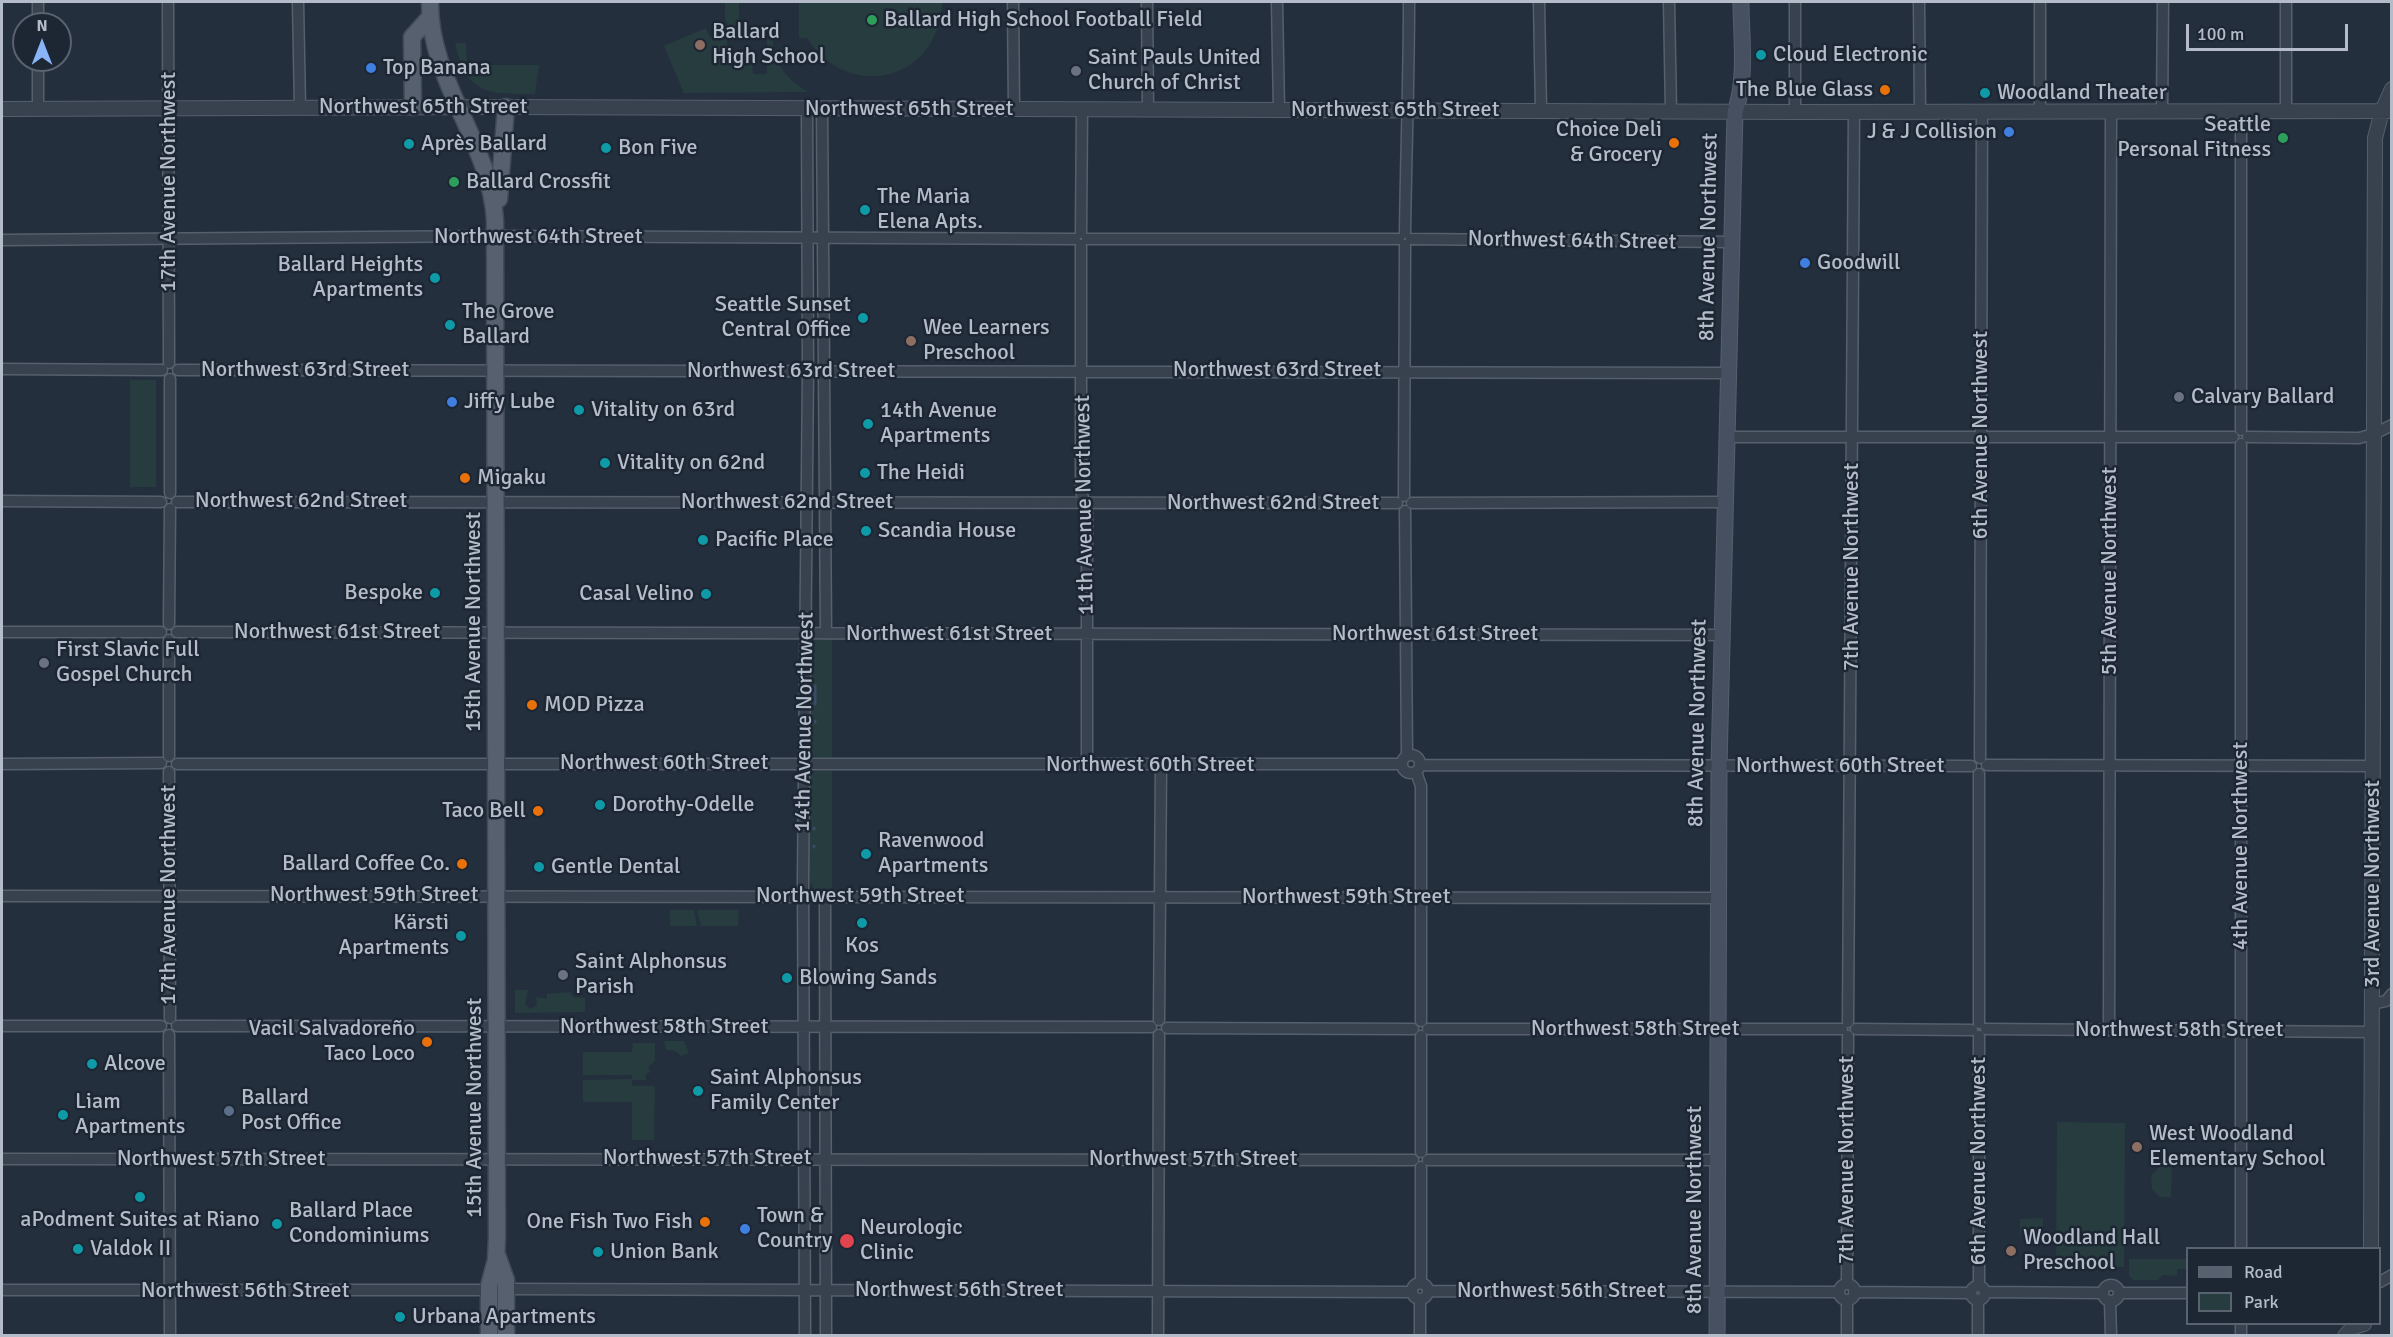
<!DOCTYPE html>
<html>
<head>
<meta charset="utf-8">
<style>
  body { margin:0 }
  #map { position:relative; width:2393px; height:1337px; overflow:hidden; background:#242f3e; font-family:Signika,sans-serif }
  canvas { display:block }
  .frame { position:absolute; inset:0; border:3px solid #b4bcc9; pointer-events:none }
  .legend { position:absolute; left:2186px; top:1247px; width:195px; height:78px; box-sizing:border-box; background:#1d2633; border:2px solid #59626f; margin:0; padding:8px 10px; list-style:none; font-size:18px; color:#b4bcc9 }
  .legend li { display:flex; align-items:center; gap:12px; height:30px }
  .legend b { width:30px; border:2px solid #59626f }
  .north { position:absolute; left:12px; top:12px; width:60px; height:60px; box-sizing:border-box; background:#1d2633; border:2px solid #59626f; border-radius:50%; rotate:0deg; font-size:16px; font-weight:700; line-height:24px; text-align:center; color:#b4bcc9 }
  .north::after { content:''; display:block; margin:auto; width:21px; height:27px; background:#8ab4f8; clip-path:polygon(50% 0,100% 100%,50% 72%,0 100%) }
  .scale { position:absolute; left:2186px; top:24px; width:162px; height:27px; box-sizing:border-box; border:3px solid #b4bcc9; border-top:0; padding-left:8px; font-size:18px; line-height:21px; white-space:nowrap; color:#b4bcc9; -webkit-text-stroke:4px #1d2633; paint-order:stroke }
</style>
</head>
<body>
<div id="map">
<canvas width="2393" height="1337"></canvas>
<div class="frame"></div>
<ul class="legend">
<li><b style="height:8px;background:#56606e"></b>Road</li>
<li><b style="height:16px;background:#263c3f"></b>Park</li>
</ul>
<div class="north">N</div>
<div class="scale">100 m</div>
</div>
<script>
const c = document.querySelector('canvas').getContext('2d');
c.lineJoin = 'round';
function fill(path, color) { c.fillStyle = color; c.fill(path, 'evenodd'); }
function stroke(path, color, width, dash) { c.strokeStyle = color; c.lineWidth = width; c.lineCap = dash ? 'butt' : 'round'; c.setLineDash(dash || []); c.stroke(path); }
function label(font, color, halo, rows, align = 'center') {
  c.font = font + ' Signika,sans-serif'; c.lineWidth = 5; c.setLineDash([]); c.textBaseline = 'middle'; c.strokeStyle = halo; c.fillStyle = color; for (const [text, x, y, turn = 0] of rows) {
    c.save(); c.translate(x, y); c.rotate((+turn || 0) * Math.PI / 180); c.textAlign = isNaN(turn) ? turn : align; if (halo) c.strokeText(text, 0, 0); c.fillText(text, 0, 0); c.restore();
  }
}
const green = new Path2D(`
  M799,2H942V6C936,82 848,102 807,38H799Z
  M725,3H739V37H727V56H749V62L752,63L753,74H767V40H773C773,64 788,80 808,92L684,93L664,46L706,28L710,37L729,29L725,19Z
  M455,43H466L467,65H539L535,94C489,94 467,96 455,43Z
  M130,380H156V487H130Z
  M832,639V758L815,757L809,752L810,645L815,640Z
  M815,771H832V889H814L809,880V778Z
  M670,910H694L697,926H670Z
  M697,910H739L738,926H701Z
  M515,990H528L525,1004L530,1009L537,1005L536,997L547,999V994L571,992L573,997L585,998V1012L515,1013Z
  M664,1041H684L689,1053L681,1056L675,1051L666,1050Z
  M633,1043H655V1061L648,1067L651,1072L646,1074V1080H632V1086H655L654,1140H632V1102H583V1080L632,1079V1075H583V1052H632Z
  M2057,1122L2125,1123L2124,1267H2056Z
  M2160,1167H2172L2171,1197H2160L2152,1189L2151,1175Z
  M2043,1218V1233H2020V1219Z
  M2129,1259H2187V1269H2177V1276L2162,1275L2158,1280H2133L2129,1276Z`);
const stream = new Path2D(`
  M815,686V704
  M815,721V722
  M814,828V829
  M814,846V847`);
const minor = new Path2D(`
  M38,2V24
  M168,2L169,363
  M298,2L300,108
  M1013,2L1014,110
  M1147,2L1148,110
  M1277,2L1279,110
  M1539,2L1541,111
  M1669,2L1671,111
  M1795,2V112
  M1919,2L1920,111
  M38,60V109
  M822,109L826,633
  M2162,111L2163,2
  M2286,111V2
  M2040,112V2
  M1081,233L1082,110
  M1405,233C1406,156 1409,79 1409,2
  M1087,239H1399
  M1411,239L1732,242
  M2,240L496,236L1075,239
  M1081,245V491L1087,511V765
  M2,369L162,370
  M178,370L1729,373
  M170,379V493
  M2241,430V112
  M1726,437H2233
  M2248,437L2359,438L2374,434L2392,425
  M2241,444V1248
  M1404,496L1405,245
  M2,501L161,502
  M177,502L1397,503
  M1412,503L1724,502
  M1405,511L1407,756
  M169,624L170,509
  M2,632H161
  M177,632L1721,635
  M1402 764a9 9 0 1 1 18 0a9 9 0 1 1-18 0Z
  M169,756V640
  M1980,758L1982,112
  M2,764L161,763
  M177,764H1402
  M1420,765L1971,766
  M1987,765L2373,766
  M169,772L170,1018
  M1416,772L1421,786V1021
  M2,896L1718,898
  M825,896L826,1336
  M2372,1004L2386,1001L2392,994
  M1159,1020L1161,766
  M1848,1022L1854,112
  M1979,1023V774
  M2,1026H161
  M177,1026L1151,1027
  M1167,1028L1413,1029
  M1428,1029H1842
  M1856,1029L1972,1030
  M1986,1029L2371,1032
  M2109,1030L2111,111
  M169,1035L170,1336
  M1421,1152V1036
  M2,1159L1413,1160
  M1428,1160H1718
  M2380,1282L2392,1275
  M1412 1291a8 8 0 1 1 16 0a8 8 0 1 1-16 0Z
  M1421,1284V1167
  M1847,1284L1848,1036
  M1839 1292a8 8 0 1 1 16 0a8 8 0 1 1-16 0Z
  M2103 1293a8 8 0 1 1 16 0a8 8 0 1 1-16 0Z
  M1979,1285V1036
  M1971 1293a7 7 0 1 1 14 0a7 7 0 1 1-14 0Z
  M506,1289L1412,1292
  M2,1290H489
  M1428,1291L1839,1292
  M1854,1292L1971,1293
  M1985,1292L2102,1293
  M2119,1293H2188
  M1420,1300V1336
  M1847,1300V1336
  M2110,1301L2111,1336
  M805,1336L803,879L808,371L807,109
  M1158,1336L1159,1035
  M1978,1336V1300
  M2241,1336V1324`);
const tertiary = new Path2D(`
  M2,109L506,107L1795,112L2392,111
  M2371,1248L2375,138L2382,111L2392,89
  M2345,1336L2353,1327L2364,1324`);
const secondary = new Path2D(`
  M1717,1336L1719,766L1735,112C1747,79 1741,36 1741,2`);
const primary = new Path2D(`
  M430,2C429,81 490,142 495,220L497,1237L496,1260L489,1286V1336
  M413,107L412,37L430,17
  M499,199L506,107
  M497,1255L506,1280V1336`);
const markers = [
  [872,20,6,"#2e9e5b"],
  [700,45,6,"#8d6e63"],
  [1761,55,6,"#0f9aa8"],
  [371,68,6,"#3f7fe0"],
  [1076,71,6,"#6b7280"],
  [1885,90,6,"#e8710a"],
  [1985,93,6,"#0f9aa8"],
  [2009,132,6,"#3f7fe0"],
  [2283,138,6,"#2e9e5b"],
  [1674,143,6,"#e8710a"],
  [409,144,6,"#0f9aa8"],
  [606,148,6,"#0f9aa8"],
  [454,182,6,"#2e9e5b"],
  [865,210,6,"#0f9aa8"],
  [1805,263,6,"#3f7fe0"],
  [435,278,6,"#0f9aa8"],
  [863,318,6,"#0f9aa8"],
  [450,325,6,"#0f9aa8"],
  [911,341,6,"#8d6e63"],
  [2179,397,6,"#6b7280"],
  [452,402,6,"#3f7fe0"],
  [579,410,6,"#0f9aa8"],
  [868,424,6,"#0f9aa8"],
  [605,463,6,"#0f9aa8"],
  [865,473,6,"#0f9aa8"],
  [465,478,6,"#e8710a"],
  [866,531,6,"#0f9aa8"],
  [703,540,6,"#0f9aa8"],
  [435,593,6,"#0f9aa8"],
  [706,594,6,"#0f9aa8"],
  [44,663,6,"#6b7280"],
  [532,705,6,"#e8710a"],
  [600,805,6,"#0f9aa8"],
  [538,811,6,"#e8710a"],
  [866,854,6,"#0f9aa8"],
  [462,864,6,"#e8710a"],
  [539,867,6,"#0f9aa8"],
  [862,923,6,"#0f9aa8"],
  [461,936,6,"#0f9aa8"],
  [563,975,6,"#6b7280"],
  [787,978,6,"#0f9aa8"],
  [427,1042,6,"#e8710a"],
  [92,1064,6,"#0f9aa8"],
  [698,1091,6,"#0f9aa8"],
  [229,1111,6,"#5c6f8a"],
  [63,1115,6,"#0f9aa8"],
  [2137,1147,6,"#8d6e63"],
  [140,1197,6,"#0f9aa8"],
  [705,1222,6,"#e8710a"],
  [277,1224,6,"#0f9aa8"],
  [745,1229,6,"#3f7fe0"],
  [847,1241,8,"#e0444e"],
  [78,1249,6,"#0f9aa8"],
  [2011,1251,6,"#8d6e63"],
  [598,1252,6,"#0f9aa8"],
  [400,1317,6,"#0f9aa8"]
];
const poiNames = [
  ["Ballard High School Football Field",884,20],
  ["Ballard",712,32],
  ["High School",712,57],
  ["Cloud Electronic",1773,55],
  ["Saint Pauls United",1088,58],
  ["Church of Christ",1088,83],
  ["Top Banana",383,68],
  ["The Blue Glass",1873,90,"right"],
  ["Woodland Theater",1997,93],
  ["Seattle",2271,125,"right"],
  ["Personal Fitness",2271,150,"right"],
  ["Choice Deli",1662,130,"right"],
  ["& Grocery",1662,155,"right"],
  ["J & J Collision",1997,132,"right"],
  ["Après Ballard",421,144],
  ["Bon Five",618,148],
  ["Ballard Crossfit",466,182],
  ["The Maria",877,197],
  ["Elena Apts.",877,222],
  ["Goodwill",1817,263],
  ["Ballard Heights",423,265,"right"],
  ["Apartments",423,290,"right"],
  ["Seattle Sunset",851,305,"right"],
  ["Central Office",851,330,"right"],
  ["The Grove",462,312],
  ["Ballard",462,337],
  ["Wee Learners",923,328],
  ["Preschool",923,353],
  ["Calvary Ballard",2191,397],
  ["Jiffy Lube",464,402],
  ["Vitality on 63rd",591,410],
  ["14th Avenue",880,411],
  ["Apartments",880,436],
  ["Vitality on 62nd",617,463],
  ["The Heidi",877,473],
  ["Migaku",477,478],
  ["Scandia House",878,531],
  ["Pacific Place",715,540],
  ["Bespoke",423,593,"right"],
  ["Casal Velino",694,594,"right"],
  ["First Slavic Full",56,650],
  ["Gospel Church",56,675],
  ["MOD Pizza",544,705],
  ["Dorothy-Odelle",612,805],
  ["Taco Bell",526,811,"right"],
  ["Ravenwood",878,841],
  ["Apartments",878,866],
  ["Ballard Coffee Co.",450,864,"right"],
  ["Gentle Dental",551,867],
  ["Kärsti",449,923,"right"],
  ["Apartments",449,948,"right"],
  ["Kos",862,946,"center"],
  ["Saint Alphonsus",575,962],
  ["Parish",575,987],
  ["Blowing Sands",799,978],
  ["Vacil Salvadoreño",415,1029,"right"],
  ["Taco Loco",415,1054,"right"],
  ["Alcove",104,1064],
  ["Saint Alphonsus",710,1078],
  ["Family Center",710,1103],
  ["Ballard",241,1098],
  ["Post Office",241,1123],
  ["Liam",75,1102],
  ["Apartments",75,1127],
  ["West Woodland",2149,1134],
  ["Elementary School",2149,1159],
  ["Ballard Place",289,1211],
  ["Condominiums",289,1236],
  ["Town &",757,1216],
  ["Country",757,1241],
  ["aPodment Suites at Riano",140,1220,"center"],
  ["One Fish Two Fish",693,1222,"right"],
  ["Neurologic",860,1228],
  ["Clinic",860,1253],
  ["Woodland Hall",2023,1238],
  ["Preschool",2023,1263],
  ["Valdok II",90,1249],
  ["Union Bank",610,1252],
  ["Urbana Apartments",412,1317]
];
const streetNames = [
  ["Northwest 65th Street",423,107],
  ["Northwest 65th Street",909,109],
  ["Northwest 65th Street",1395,110],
  ["17th Avenue Northwest",169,182,-90],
  ["Northwest 64th Street",538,237],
  ["8th Avenue Northwest",1709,237,-89],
  ["Northwest 64th Street",1572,241,1],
  ["Northwest 63rd Street",305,370],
  ["Northwest 63rd Street",1277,370],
  ["Northwest 63rd Street",791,371],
  ["6th Avenue Northwest",1981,435,-90],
  ["Northwest 62nd Street",301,501],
  ["Northwest 62nd Street",787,502],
  ["Northwest 62nd Street",1273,503],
  ["11th Avenue Northwest",1085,505,-91],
  ["7th Avenue Northwest",1852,567,-90],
  ["5th Avenue Northwest",2110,571,-90],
  ["15th Avenue Northwest",474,622,-90],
  ["Northwest 61st Street",337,632],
  ["Northwest 61st Street",949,634],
  ["Northwest 61st Street",1435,634],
  ["14th Avenue Northwest",805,722,-89],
  ["8th Avenue Northwest",1698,723,-89],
  ["Northwest 60th Street",664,763],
  ["Northwest 60th Street",1150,765],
  ["Northwest 60th Street",1840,766],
  ["4th Avenue Northwest",2241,846,-90],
  ["3rd Avenue Northwest",2373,884,-90],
  ["17th Avenue Northwest",169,895,-90],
  ["Northwest 59th Street",374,895],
  ["Northwest 59th Street",860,896],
  ["Northwest 59th Street",1346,897],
  ["Northwest 58th Street",664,1027],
  ["Northwest 58th Street",1635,1029],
  ["Northwest 58th Street",2179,1030],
  ["15th Avenue Northwest",475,1108,-90],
  ["Northwest 57th Street",707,1158],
  ["Northwest 57th Street",221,1159],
  ["Northwest 57th Street",1193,1159],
  ["7th Avenue Northwest",1847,1160,-90],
  ["6th Avenue Northwest",1979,1161,-90],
  ["8th Avenue Northwest",1695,1210,-90],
  ["Northwest 56th Street",959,1290],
  ["Northwest 56th Street",245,1291],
  ["Northwest 56th Street",1561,1291]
];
fill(green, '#263c3f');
stroke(stream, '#394c67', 3);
stroke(minor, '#565f6c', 13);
stroke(tertiary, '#565f6c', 16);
stroke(secondary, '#565f6c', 17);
stroke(primary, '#414a57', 19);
stroke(minor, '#38414e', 10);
stroke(tertiary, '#38414e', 14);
stroke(secondary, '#465061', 15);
stroke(primary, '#56606e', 16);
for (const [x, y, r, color] of markers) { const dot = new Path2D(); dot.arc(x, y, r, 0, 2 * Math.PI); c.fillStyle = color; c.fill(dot); stroke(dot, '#1d2633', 2); }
label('22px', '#b4bcc9', '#1d2633', poiNames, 'left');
label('22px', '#b4bcc9', '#1d2633', streetNames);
</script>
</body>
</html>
